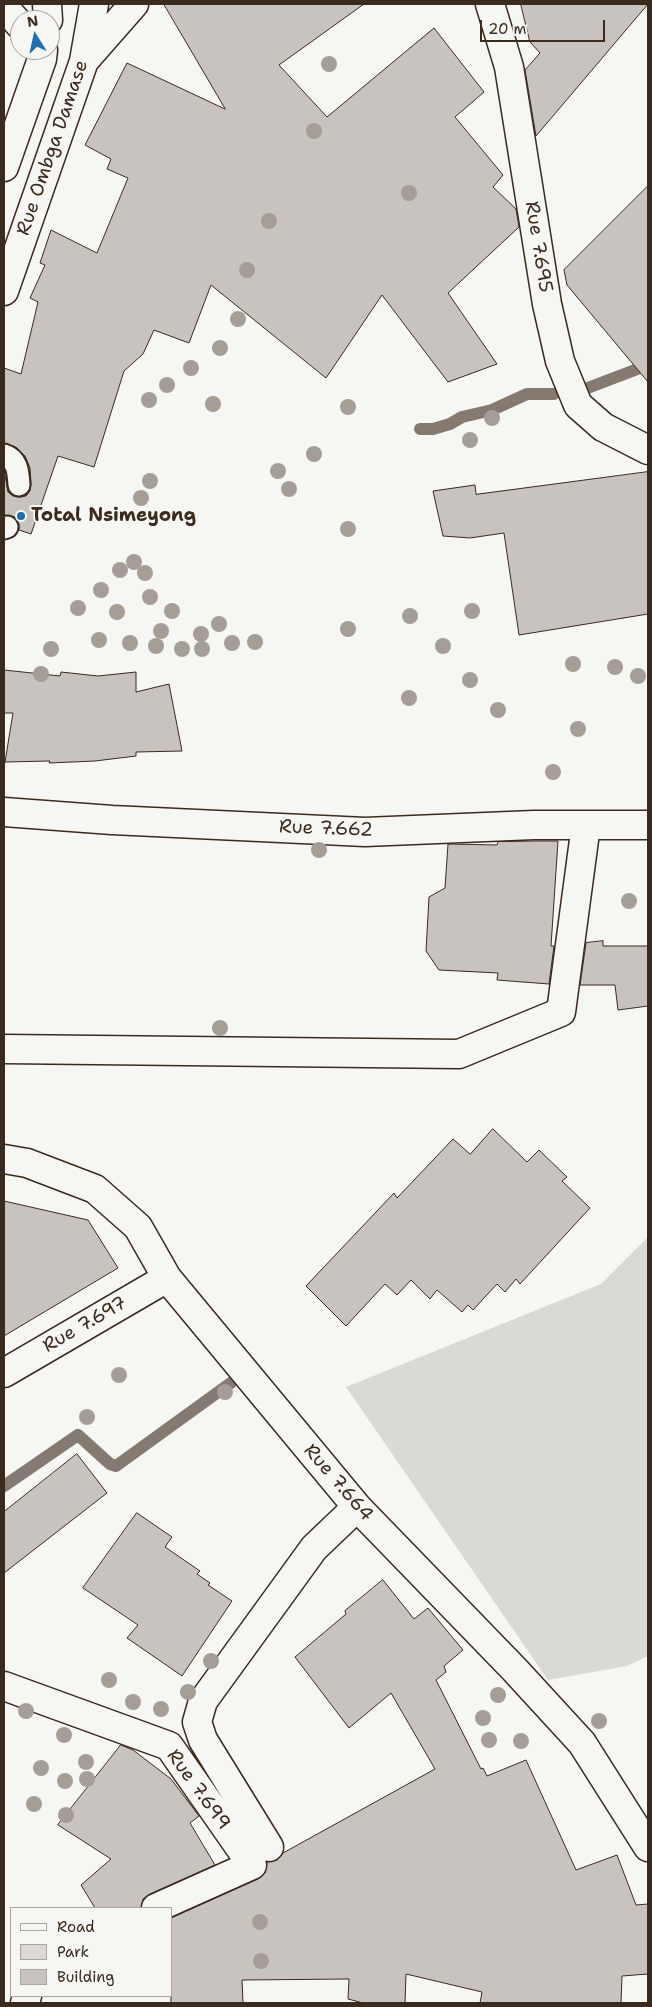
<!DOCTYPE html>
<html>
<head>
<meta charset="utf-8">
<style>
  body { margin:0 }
  #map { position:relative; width:652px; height:2007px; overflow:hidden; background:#f6f6f2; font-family:"Shantell Sans",sans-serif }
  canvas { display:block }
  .frame { position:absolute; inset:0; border:5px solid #3b2a1e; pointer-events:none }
  .legend { position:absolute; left:10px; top:1907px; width:162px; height:90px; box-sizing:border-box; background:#f6f6f2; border:1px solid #aba49d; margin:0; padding:6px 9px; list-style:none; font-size:15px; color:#3b2a1e }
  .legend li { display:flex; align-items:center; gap:10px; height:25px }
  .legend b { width:25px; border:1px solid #aba49d }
  .north { position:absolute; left:10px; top:10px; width:50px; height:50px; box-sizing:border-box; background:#f6f6f2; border:1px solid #aba49d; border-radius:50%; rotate:350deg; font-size:14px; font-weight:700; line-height:20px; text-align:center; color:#3b2a1e }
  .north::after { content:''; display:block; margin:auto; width:18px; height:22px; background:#1f6fb2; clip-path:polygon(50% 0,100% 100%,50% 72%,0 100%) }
  .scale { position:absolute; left:480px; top:20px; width:125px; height:22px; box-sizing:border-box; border:2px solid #3b2a1e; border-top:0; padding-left:6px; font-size:15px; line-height:18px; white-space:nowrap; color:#3b2a1e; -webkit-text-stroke:4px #f6f6f2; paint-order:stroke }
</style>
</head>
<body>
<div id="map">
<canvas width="652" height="2007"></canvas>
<div class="frame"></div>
<ul class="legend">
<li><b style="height:6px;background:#f6f6f2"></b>Road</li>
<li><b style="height:14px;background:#dad9d3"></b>Park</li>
<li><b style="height:14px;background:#c8c3be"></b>Building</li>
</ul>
<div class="north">N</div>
<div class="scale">20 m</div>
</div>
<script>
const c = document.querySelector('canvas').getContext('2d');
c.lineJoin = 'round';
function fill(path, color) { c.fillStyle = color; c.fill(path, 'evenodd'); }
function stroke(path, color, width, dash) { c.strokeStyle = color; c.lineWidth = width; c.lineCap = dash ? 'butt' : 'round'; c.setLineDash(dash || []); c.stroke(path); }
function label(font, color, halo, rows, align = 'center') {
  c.font = font + ' "Shantell Sans",sans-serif'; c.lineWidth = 4; c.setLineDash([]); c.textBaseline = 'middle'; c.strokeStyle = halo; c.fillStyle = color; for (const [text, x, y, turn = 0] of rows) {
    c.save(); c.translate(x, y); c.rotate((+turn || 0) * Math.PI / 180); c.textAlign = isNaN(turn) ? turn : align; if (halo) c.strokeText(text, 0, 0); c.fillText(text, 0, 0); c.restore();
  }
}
const green = new Path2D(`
  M648,1237V1656L627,1666L548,1680L346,1387L601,1284Z`);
const stream = new Path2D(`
  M585,389L648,365
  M420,429H433L450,424L462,417L492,410L527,394H554
  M4,1486L78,1435L110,1464L116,1466L232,1382`);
const building = new Path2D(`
  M164,4H364L279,65L327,117L434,28L484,92L455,117L503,175L493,187L516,209L519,227L448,293L497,364L448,382L382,295L326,378L211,285L189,343L154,330L143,354L124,371L94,467L58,456L31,534L19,530V524L15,517L4,515V470L8,492L13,496L19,497L26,496L30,491L31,484L30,468L25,456L16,447L4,443V368L21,374L38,302L30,298L45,265L40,263L51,230L97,253L128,178L107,169L111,159L85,145L127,63L225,109Z
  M521,4H648L536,136L525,70L540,53L530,42Z
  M648,186V382L567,285L564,270Z
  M648,472V614L519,635L504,533L470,538L443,536L433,491L475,485L476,494Z
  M4,670L60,676L61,672L98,676L136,672V692L169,684L182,751L136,752V756L95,761L49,763L50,761L5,762L13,713H4Z
  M534,841H558L551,946H554L549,984L497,980L498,973L439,970L426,951L429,897L445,888L448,844L497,845L498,842Z
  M603,941V946H648V1006L618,1010L615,985H580L586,943Z
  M493,1129L527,1162L539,1150L567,1177L562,1181L590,1208L520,1284L516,1279L505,1292L497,1284L473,1310L468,1305L462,1312L437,1290L430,1299L411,1280L397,1295L385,1284L346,1326L306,1286L394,1193L397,1198L453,1139L470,1154Z
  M4,1201L88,1220L118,1268L4,1336Z
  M77,1454L107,1493L4,1573V1512Z
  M137,1513L172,1537L165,1547L200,1571L197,1574L210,1583L208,1585L232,1601L182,1676L127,1638L138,1625L83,1588Z
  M383,1580L414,1619L428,1608L463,1650L444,1666L446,1672L436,1680L481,1769L483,1768L487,1776L526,1760L576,1870L617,1855L636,1905L648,1904V1974L622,1976L621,2003H480L482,1992L406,1974L405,2003H363L348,1999L349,1979L242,1980L243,2003H171V1918L258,1879L265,1873L267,1862L277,1860L283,1853L435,1769L391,1693L349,1728L295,1657L346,1614L345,1611Z
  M121,1745L133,1750L171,1779L199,1816L190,1823L215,1865L150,1894L143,1899L141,1908H95L81,1885L111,1859L58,1825Z`);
const lane = new Path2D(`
  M4,455C18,460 18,472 19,485
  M4,528L7,527`);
const street = new Path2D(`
  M490,4L509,67L547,304L560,361L578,405L603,427L648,450
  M4,812L112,820L365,832L534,825H648
  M4,1049L459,1054L561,1012L586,825
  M4,1159L27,1163L95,1189L138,1227L167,1278L357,1507L515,1670L582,1743L648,1847
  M4,1373L167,1278
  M4,1686L169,1746L252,1865L156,1908
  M269,1847L203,1740L197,1722L203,1701L314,1548L357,1507
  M25,2003L27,1996`);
const secondary = new Path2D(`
  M47,4L48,20
  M4,7L20,25
  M84,61L134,4
  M4,167L42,59L43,50
  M4,291L84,61L94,4`);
const trees = [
  [329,64],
  [314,131],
  [409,193],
  [269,221],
  [247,270],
  [238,319],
  [220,348],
  [191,368],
  [167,385],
  [149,400],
  [213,404],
  [348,407],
  [492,418],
  [470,440],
  [314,454],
  [278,471],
  [150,481],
  [289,489],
  [141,498],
  [348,529],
  [134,562],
  [120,570],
  [145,573],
  [101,590],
  [150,597],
  [78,608],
  [172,611],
  [472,611],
  [117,612],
  [410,616],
  [219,624],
  [348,629],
  [161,631],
  [201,634],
  [99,640],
  [255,642],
  [130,643],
  [232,643],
  [156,646],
  [443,646],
  [51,649],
  [182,649],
  [202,649],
  [573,664],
  [615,667],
  [41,674],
  [638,676],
  [470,680],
  [409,698],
  [498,710],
  [578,729],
  [553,772],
  [319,850],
  [629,901],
  [220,1028],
  [119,1375],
  [225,1392],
  [87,1417],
  [211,1661],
  [109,1680],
  [188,1692],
  [498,1695],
  [133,1702],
  [161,1709],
  [26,1711],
  [483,1718],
  [599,1721],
  [64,1735],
  [489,1740],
  [521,1741],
  [86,1762],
  [41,1768],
  [87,1779],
  [65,1781],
  [34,1804],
  [66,1815],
  [260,1922],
  [261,1961]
];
const markers = [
  [21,516,5,"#1f6fb2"]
];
const streetNames = [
  ["Rue Ombga Damase",53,148,-71],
  ["Rue 7.695",538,247,81],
  ["Rue 7.662",326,829,2],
  ["Rue 7.697",85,1325,-30],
  ["Rue 7.664",338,1483,49],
  ["Rue 7.699",198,1790,54]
];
const poiNames = [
  ["Total Nsimeyong",31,516]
];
fill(green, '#dad9d3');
stroke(stream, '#857a71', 12);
fill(building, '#c8c3be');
stroke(building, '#3b2a1e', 1);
stroke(lane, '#3b2a1e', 25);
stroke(street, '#3b2a1e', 31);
stroke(secondary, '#3b2a1e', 31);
stroke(lane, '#f6f6f2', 21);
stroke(street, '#f6f6f2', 28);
stroke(secondary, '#f6f6f2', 28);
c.fillStyle = '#a59e96';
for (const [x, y] of trees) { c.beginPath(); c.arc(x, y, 8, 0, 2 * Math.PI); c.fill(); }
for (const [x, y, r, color] of markers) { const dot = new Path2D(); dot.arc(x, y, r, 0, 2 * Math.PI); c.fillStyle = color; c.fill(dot); stroke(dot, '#f6f6f2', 2); }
label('19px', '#3b2a1e', '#f6f6f2', streetNames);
label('bold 19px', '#3b2a1e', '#f6f6f2', poiNames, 'left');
</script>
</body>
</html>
